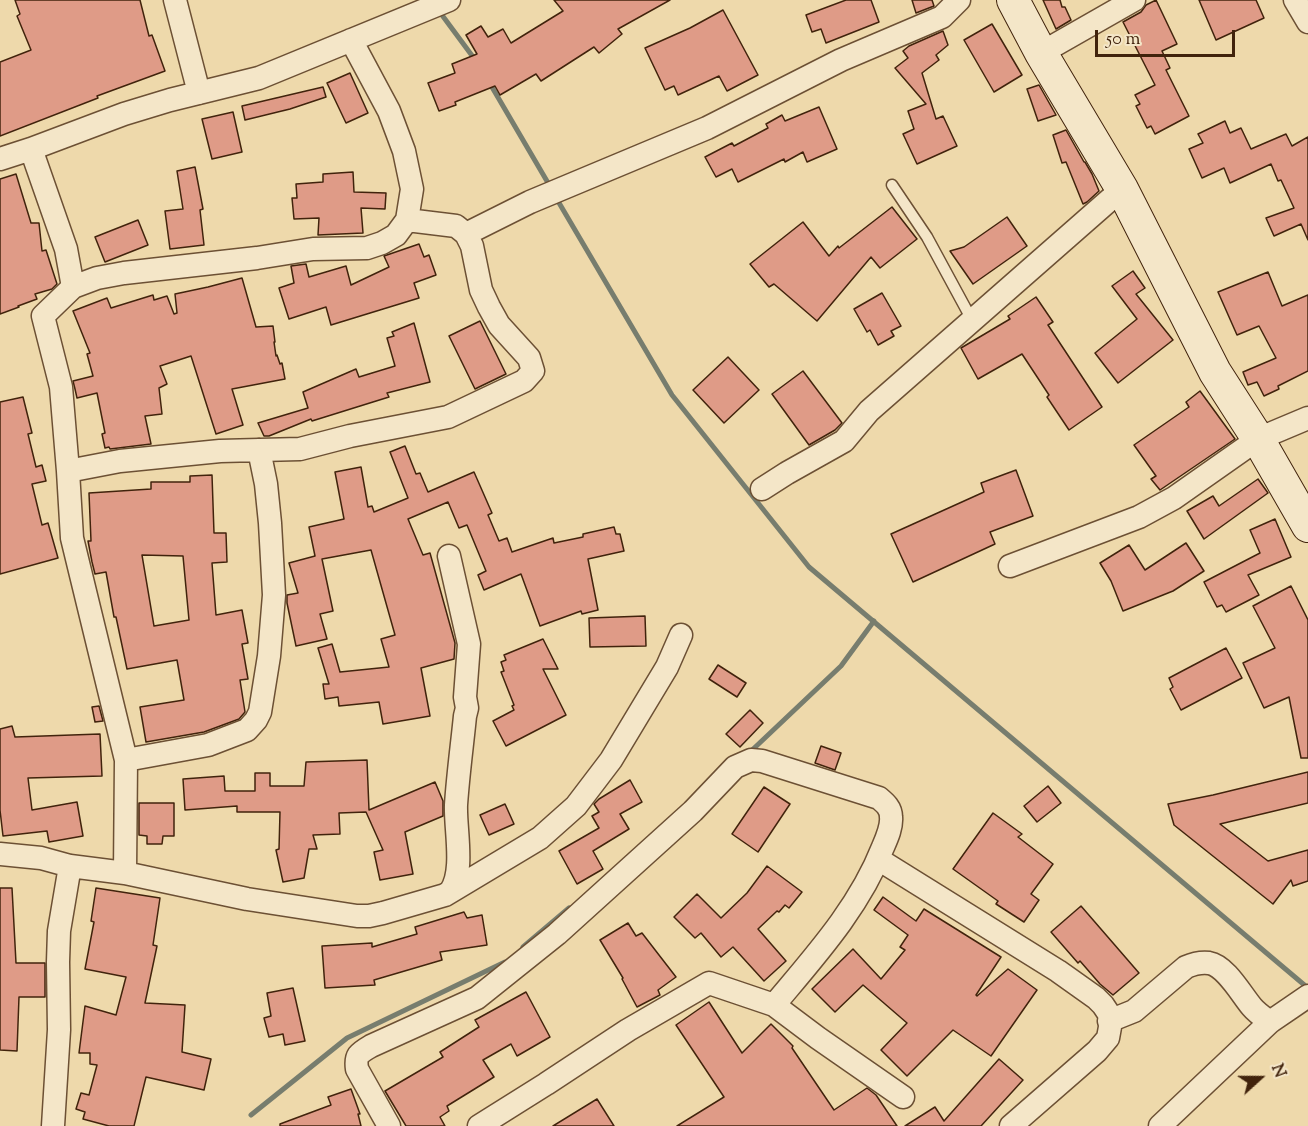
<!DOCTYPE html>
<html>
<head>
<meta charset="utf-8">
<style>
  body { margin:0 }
  #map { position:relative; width:1308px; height:1126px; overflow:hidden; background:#eed9ab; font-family:"Sorts Mill Goudy",serif }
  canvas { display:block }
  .north { position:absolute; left:1230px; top:1048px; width:60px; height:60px; -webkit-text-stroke:4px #f4e6c8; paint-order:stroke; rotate:69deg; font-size:16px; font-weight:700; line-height:24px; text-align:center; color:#41230c }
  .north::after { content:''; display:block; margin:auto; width:21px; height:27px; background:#41230c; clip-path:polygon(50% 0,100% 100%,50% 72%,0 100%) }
  .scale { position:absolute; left:1095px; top:30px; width:140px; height:27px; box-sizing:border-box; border:3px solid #41230c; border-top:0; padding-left:8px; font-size:18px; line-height:21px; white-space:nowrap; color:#41230c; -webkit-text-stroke:4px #f4e6c8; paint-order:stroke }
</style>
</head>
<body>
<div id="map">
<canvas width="1308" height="1126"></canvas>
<div class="north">N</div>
<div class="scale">50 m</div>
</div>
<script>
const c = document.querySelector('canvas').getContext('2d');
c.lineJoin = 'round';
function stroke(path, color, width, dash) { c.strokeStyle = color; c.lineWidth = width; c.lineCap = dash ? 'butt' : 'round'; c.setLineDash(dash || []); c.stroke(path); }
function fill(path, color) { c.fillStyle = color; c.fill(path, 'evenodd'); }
const stream = new Path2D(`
  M439,11L476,61
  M489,82L551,188
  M555,196L672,395L809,567L1308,988
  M749,753L841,666L874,621
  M523,947L569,908
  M251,1115L347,1038L505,962`);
const building = new Path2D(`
  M15,0H140L149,36L152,35L165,71L97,96L98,98L0,136V62L31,50L17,16L20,14Z
  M554,0H670L618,29L622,34L599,53L594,47L541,81L536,74L500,95L495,86L455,102L456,105L439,111L428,83L455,73L452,64L477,54L466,35L481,26L488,37L503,29L511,43L563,11Z
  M846,0H871L879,22L826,43L821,29L812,32L806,15Z
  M912,0H932L934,6L916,13Z
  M1043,0H1060L1062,7H1065L1071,20L1056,29Z
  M1156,0L1177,44L1162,51L1170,68L1166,70L1189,116L1155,134L1151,126L1147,128L1136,106L1140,104L1135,95L1155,85L1123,22L1141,12L1146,5Z
  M1199,0H1256L1264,18L1216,40Z
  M723,10L758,75L727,91L719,76L678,95L674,86L665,90L645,48L690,28Z
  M992,24L1022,75L994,92L964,40Z
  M943,31L948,45L936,55L939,60L922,73L936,119L943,116L957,146L917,164L903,134L914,129L908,111L926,104L895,68L908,58L903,51L909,46Z
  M350,73L368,113L346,123L327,83Z
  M1039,85L1056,115L1038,121L1027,89Z
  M323,87L326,97L290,109L245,120L242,106Z
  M819,107L837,149L807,162L803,152L785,162L784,159L738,182L732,169L716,177L705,157L732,143L734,146L768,128L766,124L782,115L785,121Z
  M233,112L242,152L212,159L202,119Z
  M1225,121L1230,133L1241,128L1251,149L1286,134L1292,146L1308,137V240L1301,224L1274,236L1266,218L1294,208L1281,180L1278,181L1271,164L1230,183L1224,168L1202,178L1189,149L1203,143L1198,134Z
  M1066,130L1084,162H1085L1092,174L1099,191L1087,202L1083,204L1066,162L1062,163L1053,135Z
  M195,167L203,209L200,210L204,245L170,249L165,211L183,209L177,171Z
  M353,172L354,192L386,193L385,209L361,208L363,233L318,235L319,218L294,219L292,198H297L296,184L323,182V174Z
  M16,174L31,223H39L42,251L46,250L57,284L52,289L35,294L37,299L18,306L19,307L0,314V179Z
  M892,207L917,239L880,268L871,257L817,321L774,284L769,287L750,264L803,222L829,256L838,246L839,248Z
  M1007,217L1027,246L973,284L950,251L964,247Z
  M138,220L148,245L105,262L95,237Z
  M419,244L424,257L429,255L436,275L414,283L419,298L331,325L326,307L289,319L279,288L294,283L291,266L306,264L309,277L346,266L351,285L389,267L384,256Z
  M1133,271L1145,288L1136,294L1173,340L1118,383L1095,353L1137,319L1112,286Z
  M1268,272L1282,306L1308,295V371L1278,386L1279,389L1264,396L1257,382L1248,385L1243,372L1276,358L1259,326L1237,335L1218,292Z
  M242,278L256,327L273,326L275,342H274L276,356L277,355L280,364L282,363L285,379L232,389L243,425L216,434L191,356L160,366L167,384L159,388L162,414L145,416L151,444L110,449L109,447L105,448L102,434L105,433L97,393L77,398L75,389L73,381L93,376L87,354L90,353L73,311L107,298L111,308L153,295L154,300L167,296L174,314L177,313L175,294L208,287Z
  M882,293L901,326L891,331L894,336L878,345L870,330L867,332L854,309Z
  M1036,297L1053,322L1048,325L1102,407L1069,430L1047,397L1049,395L1022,354L978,379L961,348L1010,319L1008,316Z
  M480,321L506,374L475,389L449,336Z
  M414,323L430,382L387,393L389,397L312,421L311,419L269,436H264L258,423L308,408L303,392L356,369L359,377L395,366L387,338L394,336L392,332Z
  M728,357L759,390L724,423L693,390Z
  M803,371L842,423L835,430L809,445L772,394Z
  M1200,391L1235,439L1160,490L1151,479L1156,476L1134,445L1189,407L1186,402Z
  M23,397L32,433L28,434L36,467L42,465L46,481L32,484L42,525L48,523L58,558L0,574V402Z
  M405,446L416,474L420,473L428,492L474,472L492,513L488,515L499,541L507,538L512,552L553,538L554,543L583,537V534L614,527L616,534H620L624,551L588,559L598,610L582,614L581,611L540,626L521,574L484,590L478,575L486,571L467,525L459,528L448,502L408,519L423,555L430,553L455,643L454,659L421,668L430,716L383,724L379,702L339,706L338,697L325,699L323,684H329L318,648L332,644L340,672L389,667L381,639L395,635L371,550L322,559L333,611L320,614L327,639L296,646L287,603V595L298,593L289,563L315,556L309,527L344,519L335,472L361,467L368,507L372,506L374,512L408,498L390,452Z
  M1016,470L1033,516L990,532L995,544L913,582L891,534L984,492L981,483Z
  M212,475L214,533H226L227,562L212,563L216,615L242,610L248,643L242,644L248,679L240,680L245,712L239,719L204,732L146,742L140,707L184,700L177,660L127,669L116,617H114L106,572L95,574L92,562L88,541H91L89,493L151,489V482H190V476ZM142,555L183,556L189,620L154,626Z
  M1258,479L1268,493L1204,539L1187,511L1213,496L1219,506Z
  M1275,519L1291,557L1248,575L1259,595L1226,612L1222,605L1217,607L1204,582L1260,553L1250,530Z
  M1186,543L1204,571L1173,591L1123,611L1111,581L1100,563L1129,545L1145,570Z
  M1291,586L1308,620V758H1301L1289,697L1264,708L1243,663L1275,648L1253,606Z
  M645,616L646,646L590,647L589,618Z
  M543,639L558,669H543L566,715L506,746L493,721L514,710L512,706L514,705L501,672L504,671L501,662L506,660L504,655Z
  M1226,648L1242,678L1181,710L1170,689L1173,687L1169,678Z
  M718,665L746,683L737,697L709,679Z
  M99,706L103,721L95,722L92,707Z
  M750,710L763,723L740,747L726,734Z
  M12,726L15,737L100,734L102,776L28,778L32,810L77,802L83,836L49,842L47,831L3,836L0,810V729Z
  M821,746L841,753L835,770L815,763Z
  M367,760L369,810L435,782L443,801V816L405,832L413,874L380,880L374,852L383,850L366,812L339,813L340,834L313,835L317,849H309L304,878L283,882L276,850L279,849L280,812H237V806L185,810L183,779L224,776L225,791H255V773H270V786H304L306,762Z
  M1308,772V803L1220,824L1268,861L1308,850V881L1293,886L1291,880L1273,904L1174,825L1168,804L1213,795Z
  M630,780L642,802L620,814L629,829L593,851L603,869L577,884L559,851L599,828L592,816L599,812L594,804L599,799Z
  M1048,786L1061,803L1037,822L1024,806Z
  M764,787L790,804L758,852L732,834Z
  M139,803H174V836H163L162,844H147V836L139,835Z
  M505,804L514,824L489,835L480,815Z
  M993,813L1022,834L1018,837L1053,864L1031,894L1039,900L1024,922L996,904L998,901L953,869Z
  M767,866L802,892L789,908L785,905L779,912L777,911L758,929L786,961L764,981L733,947L721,957L701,933L695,938L674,917L697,894L721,918L747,893Z
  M0,888H12L16,963H45V997H19L17,1051L0,1050Z
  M96,888L160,898L153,945L157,946L145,1003L185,1005L182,1052L211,1059L204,1090L146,1077L134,1126H109L83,1119L85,1112L76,1109L81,1093L89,1095L97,1065L90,1064V1053H79L85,1006L116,1015L126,977L85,969L94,922L91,921Z
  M883,897L916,921L924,909L1001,957L976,995L977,996L1008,969L1037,990L991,1056L953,1030L907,1076L881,1050L907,1023L863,985L835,1012L812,989L853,949L881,979L905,950L900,947L908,935L874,910Z
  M1081,906L1139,973L1113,995L1100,984L1080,961L1078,963L1051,932Z
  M464,912L467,918L482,915L487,945L440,952L442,960L374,980L375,985L325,988L322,946L372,943V947L417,934L415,927Z
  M628,923L636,936L642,933L676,977L658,990L660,995L637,1007L622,979L623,978L600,940Z
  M293,988L305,1041L285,1045L283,1034L269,1037L264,1018L271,1016L267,993Z
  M526,992L550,1037L517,1056L511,1044L483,1060L494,1077L447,1106L449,1111L440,1117L445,1126H406L385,1091L443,1057L440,1052L479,1027L475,1020Z
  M709,1002L742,1053L771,1024L793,1046L792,1048L834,1110L867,1088L876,1095L897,1126H677L724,1097L676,1025Z
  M999,1059L1023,1080L981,1126H905L935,1107L944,1121Z
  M351,1089L360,1114H358L361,1126H280V1124L331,1105L328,1097Z
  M597,1099L614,1126H553Z`);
const lane = new Path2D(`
  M892,185L927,237L972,320`);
const street = new Path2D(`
  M175,0L199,93
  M1295,0L1308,22
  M1041,53L1134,0
  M31,149L66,249L73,287L43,316L61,387L68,471L120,461L220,451L300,449L350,436L448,417L524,381L533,371L529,358L499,325L489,307L481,290L472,246L466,234L456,226L407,220
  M0,159L31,149L124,114L170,100L259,78L449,0
  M466,234L530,202L707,128L841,60L942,17L959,0
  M73,287L97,278L124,273L257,258L313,249L367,248L382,243L396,235L407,220L412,189L404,151L389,111L351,40
  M68,471L72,538L126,760
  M762,489L787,473L844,441L869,411L1122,189
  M449,556L469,644L465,697L467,708L465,716C462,746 458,775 456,805C455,829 465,872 450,892
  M1010,566L1139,517L1174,498L1258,439L1308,418
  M0,854L41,858L70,866L125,873L247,899L357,916H369L383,913L445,895L540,838L576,806L611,760L667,667L681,635
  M878,859L1058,971L1096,998L1103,1005L1109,1014L1110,1027L1108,1038L1097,1051L1011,1126
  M125,873L126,760L208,745L247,730L256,720L260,712L269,656L274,595L270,523L266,484L259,450
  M1109,1021L1134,1011L1186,967C1193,964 1201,962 1209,963C1226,966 1241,994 1252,1007C1257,1013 1263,1017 1270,1022
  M53,1126L59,1030L58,962L59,931L70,866
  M389,1126L357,1069C355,1055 359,1053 371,1046L477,998L557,934L693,811L735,767L751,760L762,761L879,798C885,803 891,808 891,817C892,827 887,838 883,847C859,908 815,956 774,1005
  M479,1126L546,1084L628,1030L709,983L774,1005L818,1038L903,1097
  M1160,1126L1270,1022L1308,996`);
const secondary = new Path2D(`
  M1013,0L1041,53L1122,189L1215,372L1258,439L1308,526`);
stroke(stream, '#777d6e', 5);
fill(building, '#df9b87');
stroke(building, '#41230c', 1.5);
stroke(lane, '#6c5034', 13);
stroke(street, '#6c5034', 25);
stroke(secondary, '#41230c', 34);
stroke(lane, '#f4e6c8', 10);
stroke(street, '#f4e6c8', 22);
stroke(secondary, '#f4e6c8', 32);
</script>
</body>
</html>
